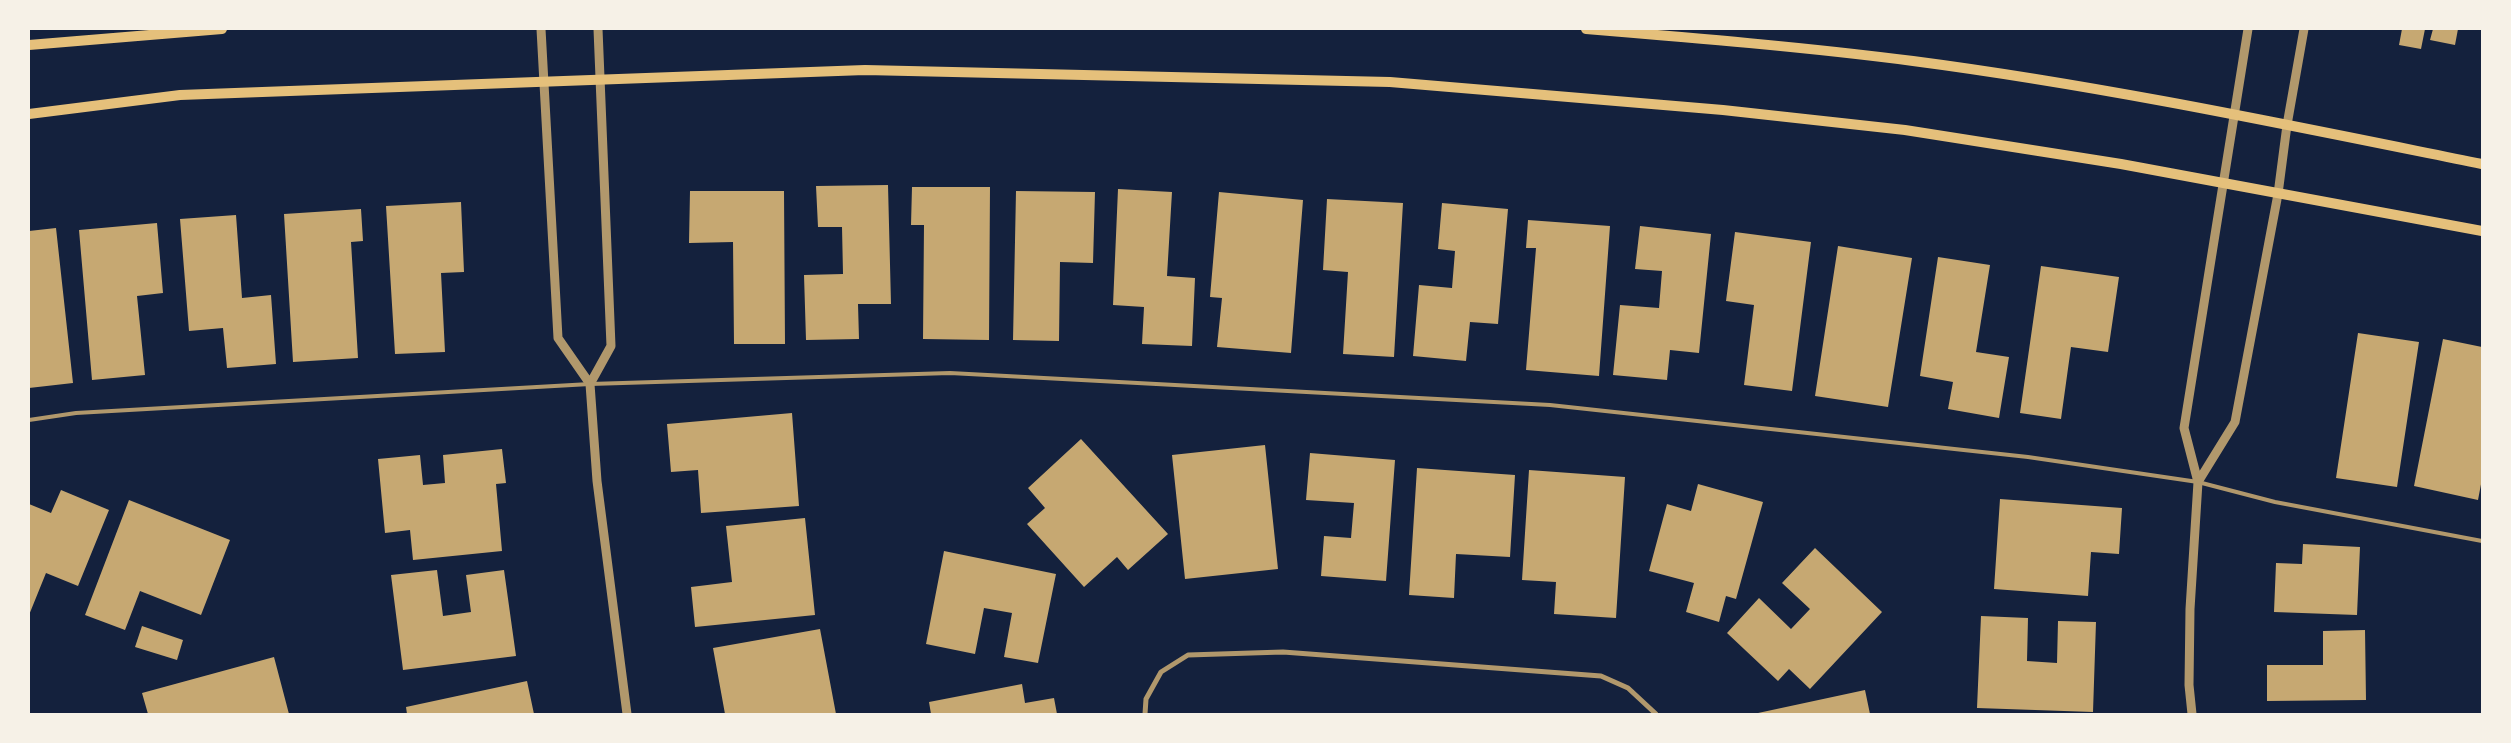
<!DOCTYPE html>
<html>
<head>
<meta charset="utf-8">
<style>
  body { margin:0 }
  #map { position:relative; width:2511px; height:743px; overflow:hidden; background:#14213d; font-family:Cabin,sans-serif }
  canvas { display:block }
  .frame { position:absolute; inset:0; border:30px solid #f6f1e7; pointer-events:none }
</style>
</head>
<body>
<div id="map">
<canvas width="2511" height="743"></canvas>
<div class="frame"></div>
</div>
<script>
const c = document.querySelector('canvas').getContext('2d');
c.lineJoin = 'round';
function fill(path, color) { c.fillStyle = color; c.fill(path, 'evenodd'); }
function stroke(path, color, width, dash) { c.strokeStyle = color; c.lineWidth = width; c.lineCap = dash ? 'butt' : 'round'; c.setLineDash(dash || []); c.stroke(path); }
const building = new Path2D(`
  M2402,29H2425L2421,49L2399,45Z
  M2433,29H2458L2455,45L2430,40Z
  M888,185L891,304H858L859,339L806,340L804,275L843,274L842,227H818L816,186Z
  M912,187H990L989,340L923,339L924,225H911Z
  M1118,189L1172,192L1167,276L1195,278L1192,346L1142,344L1144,307L1113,305Z
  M690,191H784L785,344H734L733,242L689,243Z
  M1016,191L1095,192L1093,263L1060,262L1059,341L1013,340Z
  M1219,192L1303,200L1291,353L1217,347L1222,298L1210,297Z
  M1327,199L1403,203L1394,357L1343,354L1348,272L1323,270Z
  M461,202L464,272L441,273L445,352L395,354L386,206Z
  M1442,203L1508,209L1498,324L1470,322L1466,361L1413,356L1419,285L1452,288L1455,251L1438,249Z
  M361,209L363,241L351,242L358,358L293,362L284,214Z
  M236,215L242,298L271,295L276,364L227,368L223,328L189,331L180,219Z
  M1528,220L1610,226L1599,376L1526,370L1536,248H1526Z
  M157,223L163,293L137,296L145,375L92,380L79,230Z
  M1640,226L1711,234L1699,353L1670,350L1667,380L1613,375L1620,305L1659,308L1662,271L1635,269Z
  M56,228L73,383L29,388V231Z
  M1735,232L1811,242L1792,391L1744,385L1754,305L1726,301Z
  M1838,246L1912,258L1888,407L1815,396Z
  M1938,257L1990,265L1976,352L2009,357L1999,418L1948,409L1953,382L1920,376Z
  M2041,266L2119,277L2108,352L2071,347L2061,419L2020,413Z
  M2358,333L2419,342L2397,487L2336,478Z
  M2443,339L2482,347V479L2478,500L2414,486Z
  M792,413L799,506L701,513L698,470L671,472L667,424Z
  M1081,439L1168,534L1128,570L1117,557L1084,587L1027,524L1045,508L1028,488Z
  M1265,445L1278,569L1185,579L1172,455Z
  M502,449L506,483L496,484L502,551L413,560L410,530L385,533L378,459L420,455L423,485L445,483L443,455Z
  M1310,453L1395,460L1386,581L1321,576L1324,536L1351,538L1354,503L1306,500Z
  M1417,468L1515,475L1510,557L1456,554L1454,598L1409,595Z
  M1529,470L1625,477L1616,618L1554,614L1556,582L1522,580Z
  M1698,484L1763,502L1736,599L1726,596L1719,622L1686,612L1694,583L1649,571L1667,504L1691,511Z
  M61,490L109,510L78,586L46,573L29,615V504L51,513Z
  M2000,499L2122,508L2119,554L2091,552L2088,596L1994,589Z
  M129,500L230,540L201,615L140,591L125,630L85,615Z
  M805,518L815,615L695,627L691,587L732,582L726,526Z
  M2303,544L2360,547L2357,615L2274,612L2276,563L2302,564Z
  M1815,548L1882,612L1810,689L1789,669L1778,681L1727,633L1759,598L1791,629L1810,609L1782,583Z
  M944,551L1056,574L1038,663L1004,657L1012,613L984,608L975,654L926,644Z
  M437,570L443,616L471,612L466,575L504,570L516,656L403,670L391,575Z
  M1981,616L2028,618L2027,661L2057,663L2058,621L2096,622L2093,712L1977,708Z
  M142,626L183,640L177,660L135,647Z
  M820,629L836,714H725L713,648Z
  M2365,630L2366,700L2267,701V665H2323V631Z
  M274,657L289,714H148L142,693Z
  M527,681L534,714H407L406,707Z
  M1022,684L1025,703L1054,698L1057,714H931L929,702Z
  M1865,690L1870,714H1758V713Z`);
const service = new Path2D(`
  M29,420L76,413L590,384L950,373L1550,405L2028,457L2198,482L2275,502L2482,541`);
const minor = new Path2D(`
  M1145,714L1146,699L1161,672L1188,655L1283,652L1601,676L1628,688L1656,714`);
const tertiary = new Path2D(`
  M541,29L558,338L590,384L597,481L627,714
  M590,384L611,346L598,29
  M2198,482L2235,422L2278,194L2287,125L2304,29
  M2192,714L2189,685L2190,609L2198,482L2184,428L2248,29`);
const secondary = new Path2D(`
  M1586,29C1695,38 1804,47 1913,61C2104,86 2293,126 2482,164
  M29,45L222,29
  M29,114L180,95L865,70L1390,82L1723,110L1905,130L2121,164L2482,231`);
fill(building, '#c6a872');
stroke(service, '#b1986c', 4);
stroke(minor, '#b1986c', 5);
stroke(tertiary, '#b1986c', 9);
stroke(secondary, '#e5c07b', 10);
</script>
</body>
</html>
